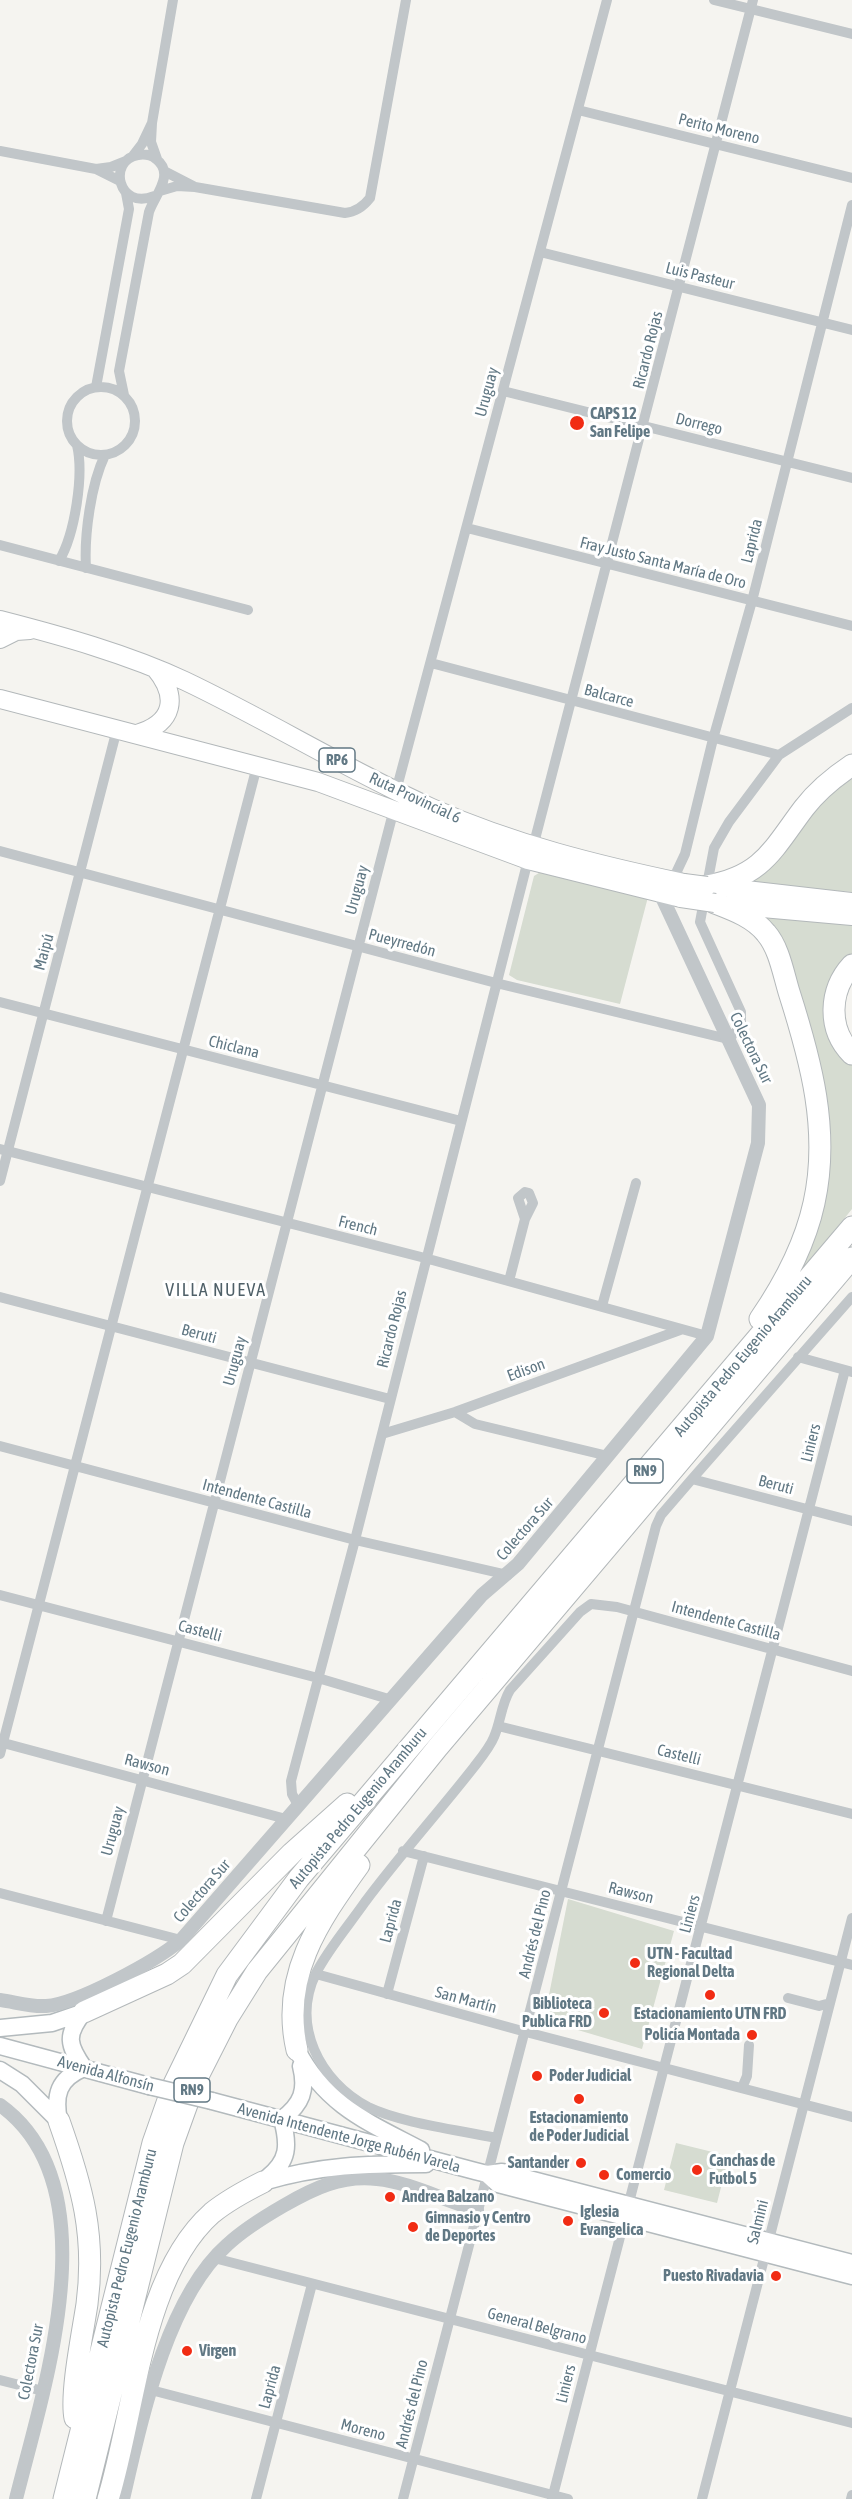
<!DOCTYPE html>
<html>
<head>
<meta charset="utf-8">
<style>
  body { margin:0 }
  canvas { display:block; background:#f5f4f0 }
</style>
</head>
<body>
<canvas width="852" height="2499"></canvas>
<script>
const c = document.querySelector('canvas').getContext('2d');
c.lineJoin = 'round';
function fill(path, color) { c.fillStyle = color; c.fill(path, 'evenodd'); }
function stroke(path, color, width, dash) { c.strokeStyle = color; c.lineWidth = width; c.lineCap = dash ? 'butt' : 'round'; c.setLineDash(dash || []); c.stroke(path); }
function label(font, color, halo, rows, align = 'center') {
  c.font = font + ' "Asap Condensed",sans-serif'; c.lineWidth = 6; c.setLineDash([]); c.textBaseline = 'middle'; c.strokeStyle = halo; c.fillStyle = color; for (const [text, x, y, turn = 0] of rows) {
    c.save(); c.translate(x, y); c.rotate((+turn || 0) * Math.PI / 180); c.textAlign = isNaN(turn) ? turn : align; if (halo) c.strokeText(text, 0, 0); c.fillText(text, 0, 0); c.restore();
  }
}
const green = new Path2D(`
  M852,770V892L737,883Z
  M542,871L648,897L620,1004L517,980L509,975L534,876Z
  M759,917L852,924V955L836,975L852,1062V1209L774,1306L824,1146Z
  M568,1899L674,1931L642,2049L544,2020Z
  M676,2143L729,2156L717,2203L664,2190Z`);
const minor = new Path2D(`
  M714,0L852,34
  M578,110L852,178
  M152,123L173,0
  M0,151L96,169
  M132,157L142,144L152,123L151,142L157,159
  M120,181L96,169L111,167L126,161
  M195,187L345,213C356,212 363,207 370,198L406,0
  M160,191L177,186L195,187L164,171
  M540,252L852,330
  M67 421a34 34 0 1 1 68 0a34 34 0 1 1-68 0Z
  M96,387L129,209L126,193
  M503,391L852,478
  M124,395L119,371L149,212C154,196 176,174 156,159C151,155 144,154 138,155C107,160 118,211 154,196
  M467,528L852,626
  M0,545L248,610
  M59,561C75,534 84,475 77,445
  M86,568C84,535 91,484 105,455
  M431,663L779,755
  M396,791L607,0
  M533,847L753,0
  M0,851L496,983L728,1039L741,1027V1012L700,922L714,848L729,822L779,755L852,708
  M680,882L677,871L685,854L713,739L752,601L852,205
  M0,1002L461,1121
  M0,1149L425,1258L707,1336
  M0,1181L117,729
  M509,1281L525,1219L533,1203L529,1193L525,1192L518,1198L525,1219
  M0,1297L390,1399
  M602,1306L636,1183
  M798,1357L852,1372
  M455,1412L475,1424L608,1456
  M382,1434L455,1412L680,1330
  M0,1446L355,1540L508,1575
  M692,1479L852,1521
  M0,1595L318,1678L392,1700
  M498,1726L852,1814
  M0,1742L286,1819
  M0,1754L257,766
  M298,1805L292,1794L291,1781L355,1540L528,860
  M403,1851L852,1965
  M0,1893L181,1940
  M106,1921L394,809
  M316,1974L526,2032L852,2117
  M387,1994L424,1856
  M788,1998L819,2006L830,2003
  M742,2088L747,2076L749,2045
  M496,2138C459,2130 401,2123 368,2107C319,2081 291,2025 316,1973C329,1948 349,1925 365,1902C400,1855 438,1813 474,1767C481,1758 490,1747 494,1737C501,1721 501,1705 510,1690L580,1612L591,1604L617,1607L852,1671
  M214,2258L852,2423
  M0,2380L43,2391
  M151,2390L568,2499
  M256,2499L312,2284
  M403,2499L656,1526L661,1515L692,1479L852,1297
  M552,2499L845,1370
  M702,2499L852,1918
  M851,2499L852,2495`);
const tertiary = new Path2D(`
  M0,2000C15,2002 30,2007 46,2006C77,2004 156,1961 181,1940L482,1595L518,1564L707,1336L758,1143L759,1105L661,895
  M0,2105C113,2186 43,2390 16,2499
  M123,2499C141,2422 166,2299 227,2245C243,2230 264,2217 283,2206C314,2188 341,2175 377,2179C409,2182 445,2201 477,2210`);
const secondary = new Path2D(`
  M0,2028L52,2023L84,2012
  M0,2046L149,2086
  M297,2050C326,2106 368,2122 421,2150
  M84,2068C68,2045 65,2035 84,2012
  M0,2070L22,2084L59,2121
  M212,2101L475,2171L487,2174L502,2172L852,2263
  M282,2119C302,2104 307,2090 301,2066
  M59,2121C54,2095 58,2079 84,2068
  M487,2174L498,2184L852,2276
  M267,2178C289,2161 289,2145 282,2119
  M263,2182C321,2165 366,2164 426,2164`);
const trunk = new Path2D(`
  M0,620C62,636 127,654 185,681C269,721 348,770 432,808C513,844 598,865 684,883
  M0,639L16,631L30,630
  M0,699L318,782L528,860L681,898
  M137,734C174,723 179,697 155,668
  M711,886L852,902
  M729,905L852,916`);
const motorway = new Path2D(`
  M707,886C763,876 773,849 804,808C817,791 834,777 852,765
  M715,903C733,910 753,917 766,933C779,948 783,972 789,992C811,1061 830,1131 814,1203C805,1244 784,1284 760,1319
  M852,965C829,990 827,1029 852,1054
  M84,2012L167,1974L182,1964L292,1853L347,1804
  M297,2050C280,1977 318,1922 359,1865
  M59,2121C82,2186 96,2235 87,2304C83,2331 70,2394 75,2418
  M64,2499L153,2143L173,2086L227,1975L299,1878L852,1227
  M85,2499L173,2143L195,2082L227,2019L257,1971L438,1747L852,1258
  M108,2499C135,2412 141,2276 212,2213C228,2200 245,2191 263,2182`);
const secondaryBridge = new Path2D(`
  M149,2086L212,2101`);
const trunkBridge = new Path2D(`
  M684,883L707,886
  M681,898L715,903`);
const markers = [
  [577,423,8,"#f12c14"],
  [635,1963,6,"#f12c14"],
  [710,1995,6,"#f12c14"],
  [604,2013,6,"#f12c14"],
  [752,2035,6,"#f12c14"],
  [537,2076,6,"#f12c14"],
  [579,2099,6,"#f12c14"],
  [581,2163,6,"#f12c14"],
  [697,2170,6,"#f12c14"],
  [604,2175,6,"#f12c14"],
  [390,2197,6,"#f12c14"],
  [568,2221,6,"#f12c14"],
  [413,2227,6,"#f12c14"],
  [776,2276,6,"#f12c14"],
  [187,2351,6,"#f12c14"]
];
const shields = [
  [337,760,36],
  [645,1471,36],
  [192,2090,36]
];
const shieldNames = [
  ["RP6",337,760],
  ["RN9",645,1471],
  ["RN9",192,2090]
];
const streetNames = [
  ["Perito Moreno",719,129,14],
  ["Luis Pasteur",700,276,14],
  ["Ricardo Rojas",648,350,-76],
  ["Uruguay",487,392,-75],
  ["Dorrego",699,424,14],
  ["Laprida",752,541,-76],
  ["Fray Justo Santa María de Oro",663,563,14],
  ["Balcarce",609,696,15],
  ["Ruta Provincial 6",415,798,25],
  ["Uruguay",357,890,-75],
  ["Pueyrredón",402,943,15],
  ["Maipú",44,952,-75],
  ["Chiclana",234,1047,14],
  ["Colectora Sur",751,1048,64],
  ["French",358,1226,14],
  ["Ricardo Rojas",392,1329,-76],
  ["Beruti",199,1334,15],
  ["Autopista Pedro Eugenio Aramburu",743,1356,-50],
  ["Uruguay",235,1361,-75],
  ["Edison",526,1370,-20],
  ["Liniers",811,1443,-76],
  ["Beruti",776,1485,15],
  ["Intendente Castilla",257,1499,15],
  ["Colectora Sur",525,1529,-49],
  ["Intendente Castilla",726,1621,15],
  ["Castelli",200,1631,15],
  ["Castelli",679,1755,14],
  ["Rawson",147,1765,15],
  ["Autopista Pedro Eugenio Aramburu",358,1808,-50],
  ["Uruguay",113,1831,-75],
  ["Colectora Sur",202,1891,-49],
  ["Rawson",631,1893,14],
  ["Liniers",690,1914,-75],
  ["Laprida",391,1921,-75],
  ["Andrés del Pino",535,1934,-76],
  ["San Martín",466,2000,15],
  ["Avenida Alfonsín",106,2074,15],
  ["Avenida Intendente Jorge Rubén Varela",349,2138,15],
  ["Salmini",758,2222,-76],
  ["Autopista Pedro Eugenio Aramburu",127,2248,-76],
  ["General Belgrano",537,2326,15],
  ["Colectora Sur",31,2362,-79],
  ["Liniers",566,2384,-76],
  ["Laprida",270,2387,-75],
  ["Andrés del Pino",412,2404,-76],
  ["Moreno",363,2430,15]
];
const poiNames = [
  ["CAPS 12",590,414],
  ["San Felipe",590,432],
  ["UTN - Facultad",647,1954],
  ["Regional Delta",647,1972],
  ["Biblioteca",592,2004,"right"],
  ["Publica FRD",592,2022,"right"],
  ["Estacionamiento UTN FRD",710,2014,"center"],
  ["Policía Montada",740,2035,"right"],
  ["Poder Judicial",549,2076],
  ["Estacionamiento",579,2118,"center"],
  ["de Poder Judicial",579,2136,"center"],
  ["Canchas de",709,2161],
  ["Futbol 5",709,2179],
  ["Santander",569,2163,"right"],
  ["Comercio",616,2175],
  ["Andrea Balzano",402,2197],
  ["Iglesia",580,2212],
  ["Evangelica",580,2230],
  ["Gimnasio y Centro",425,2218],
  ["de Deportes",425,2236],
  ["Puesto Rivadavia",764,2276,"right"],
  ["Virgen",199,2351]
];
const neighbourhoodNames = [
  ["VILLA NUEVA",216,1290]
];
fill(green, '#d6dcd1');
stroke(secondary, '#b3babd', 19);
stroke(trunk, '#b3b8ba', 20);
stroke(motorway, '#b3b8ba', 23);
stroke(minor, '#c1c6c9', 10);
stroke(tertiary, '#c1c6c9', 14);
stroke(secondary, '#fff', 16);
stroke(trunk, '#fff', 18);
stroke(motorway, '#fff', 21);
stroke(secondaryBridge, '#b3babd', 19, []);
stroke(trunkBridge, '#b3b8ba', 20, []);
stroke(secondaryBridge, '#fff', 16);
stroke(trunkBridge, '#fff', 18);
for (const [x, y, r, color] of markers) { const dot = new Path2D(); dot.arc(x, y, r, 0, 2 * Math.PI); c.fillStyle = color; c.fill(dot); stroke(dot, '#fff', 2); }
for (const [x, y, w] of shields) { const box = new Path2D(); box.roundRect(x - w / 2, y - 12, w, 24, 4.5); c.fillStyle = '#fff'; c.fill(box); stroke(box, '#617884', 1.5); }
label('bold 15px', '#617884', null, shieldNames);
label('16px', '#617884', '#fff', streetNames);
label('bold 16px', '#617884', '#fff', poiNames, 'left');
c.letterSpacing = '1.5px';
label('18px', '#4f6068', '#fff', neighbourhoodNames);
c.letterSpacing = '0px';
</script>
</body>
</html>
